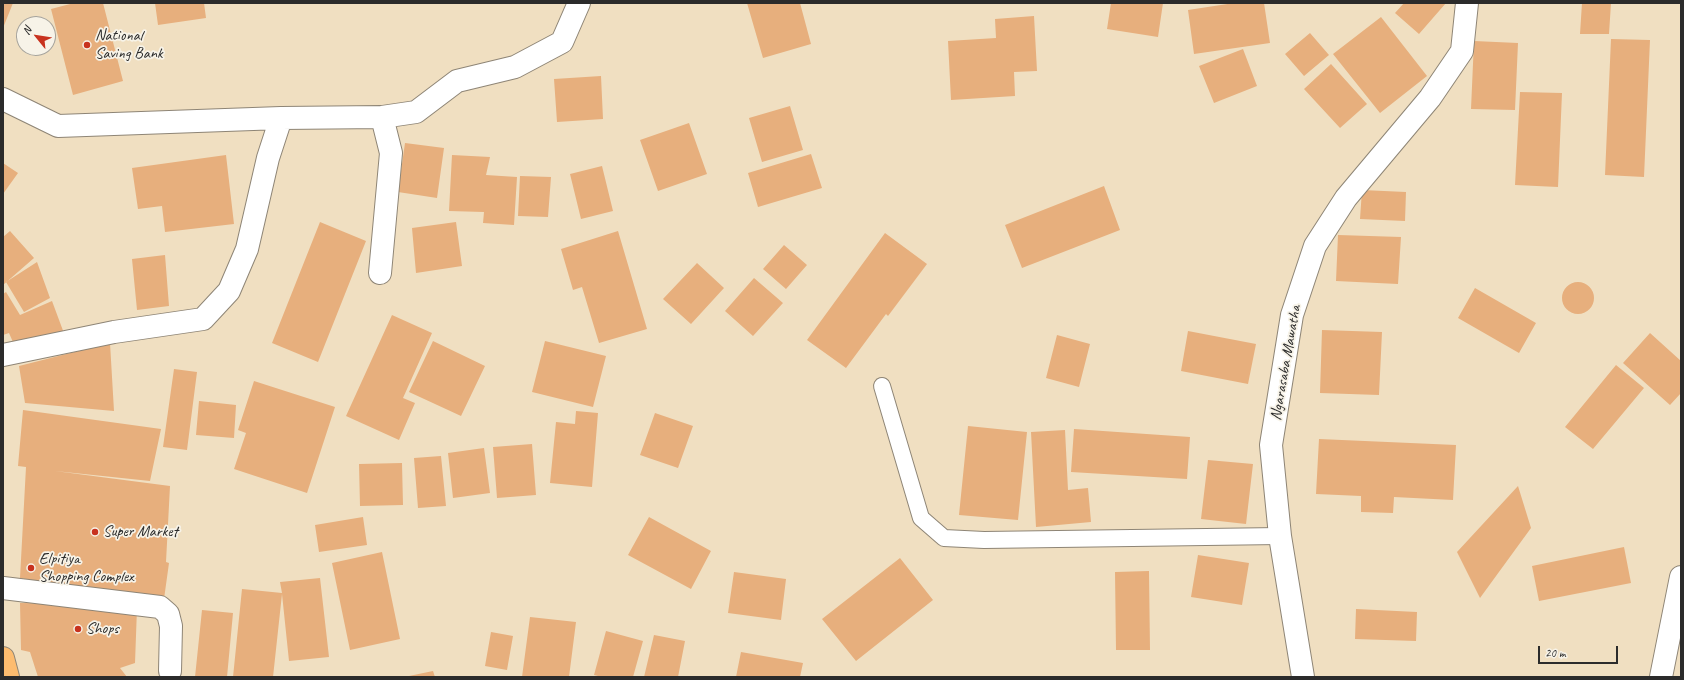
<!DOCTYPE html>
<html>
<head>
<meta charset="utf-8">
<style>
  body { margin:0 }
  #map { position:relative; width:1684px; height:680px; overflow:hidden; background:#f0dfc1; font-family:Caveat,sans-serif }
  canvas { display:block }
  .frame { position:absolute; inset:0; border:4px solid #2b2b2b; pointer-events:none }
  .north { position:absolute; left:16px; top:16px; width:40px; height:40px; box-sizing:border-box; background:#f7f3e8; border:1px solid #a5a39c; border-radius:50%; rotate:300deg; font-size:11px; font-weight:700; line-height:16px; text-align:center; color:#2b2b2b }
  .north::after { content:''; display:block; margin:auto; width:14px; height:18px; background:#c8321e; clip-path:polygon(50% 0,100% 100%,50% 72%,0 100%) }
  .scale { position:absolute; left:1538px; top:646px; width:80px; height:18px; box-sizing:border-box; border:2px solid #2b2b2b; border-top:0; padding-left:5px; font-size:12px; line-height:14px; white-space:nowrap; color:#2b2b2b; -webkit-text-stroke:3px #f7f3e8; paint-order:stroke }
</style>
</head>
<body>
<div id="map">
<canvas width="1684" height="680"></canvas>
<div class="frame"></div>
<div class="north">N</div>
<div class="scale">20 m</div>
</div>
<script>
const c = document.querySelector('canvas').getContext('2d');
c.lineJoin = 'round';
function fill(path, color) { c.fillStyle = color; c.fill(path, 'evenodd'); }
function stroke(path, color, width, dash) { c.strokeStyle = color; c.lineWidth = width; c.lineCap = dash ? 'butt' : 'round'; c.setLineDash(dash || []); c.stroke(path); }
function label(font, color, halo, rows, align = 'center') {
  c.font = font + ' Caveat,sans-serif'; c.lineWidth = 3.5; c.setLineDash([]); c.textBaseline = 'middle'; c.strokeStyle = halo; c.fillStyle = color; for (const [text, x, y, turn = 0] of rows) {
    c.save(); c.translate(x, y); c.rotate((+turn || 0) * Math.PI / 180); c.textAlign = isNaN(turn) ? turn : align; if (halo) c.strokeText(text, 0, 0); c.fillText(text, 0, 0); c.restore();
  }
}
const building = new Path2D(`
  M3,3H13L3,28Z
  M74,3H103L123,81L73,95L51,9Z
  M155,3H204L206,18L158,25Z
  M747,3H800L811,44L763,58Z
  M1111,3H1163L1158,37L1107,29Z
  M1234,3H1264L1270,43L1194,54L1188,10Z
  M1404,3H1446L1419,34L1395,13Z
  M1582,3H1611L1609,34H1580Z
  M1034,16L1037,71L1014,72L1015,96L951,100L948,41L996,38L995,19Z
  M1381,17L1427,76L1380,113L1333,54Z
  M1310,33L1329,55L1304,76L1285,54Z
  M1611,39L1650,40L1644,177L1605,175Z
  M1474,41L1518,43L1515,110L1471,109Z
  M1243,49L1257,86L1214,103L1199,66Z
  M1331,64L1367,104L1340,128L1304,89Z
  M601,76L603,119L557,122L554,79Z
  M1520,92L1562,93L1558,187L1515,185Z
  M790,106L803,150L762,162L749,118Z
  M689,123L707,174L658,191L640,140Z
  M405,143L444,148L437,198L398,192Z
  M811,154L822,188L758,207L748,173Z
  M226,155L234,224L165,232L162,206L138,209L132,168Z
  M452,155L490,157L486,175L517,177L514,225L483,223L484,212L449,211Z
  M3,163L18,173L3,194Z
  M602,166L613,211L581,219L570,174Z
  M520,176L551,177L548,217L518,216Z
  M1104,186L1120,230L1022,268L1005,225Z
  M1362,190L1406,192L1405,221L1360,219Z
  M320,222L366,241L318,362L272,343Z
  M456,222L462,266L416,273L412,228Z
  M10,231L34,258L3,285V237Z
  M618,231L647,329L599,343L582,287L573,290L561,249Z
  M885,233L927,264L888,316L886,314L846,368L807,340Z
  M1338,235L1401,237L1398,284L1336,281Z
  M784,245L807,265L786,289L763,269Z
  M165,255L169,306L137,310L132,259Z
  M37,262L50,298L24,312L6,282Z
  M697,263L724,288L691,324L663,299Z
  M754,278L783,303L753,336L725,311Z
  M1562 298a16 16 0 1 1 32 0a16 16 0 1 1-32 0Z
  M1475,288L1536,323L1519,353L1458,318Z
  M6,292L20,315L52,301L65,336L16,349L9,333L3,335V294Z
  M392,315L432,333L403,398L415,403L399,440L346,416Z
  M1322,330L1382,332L1379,395L1320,393Z
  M1188,331L1256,344L1248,384L1181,371Z
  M1650,333L1681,361V393L1670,405L1623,363Z
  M1057,335L1090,344L1079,387L1046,378Z
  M433,341L485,366L461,416L409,392Z
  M545,341L606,356L593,407L532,392Z
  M110,343L114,411L25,403L19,366Z
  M1616,365L1644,388L1593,449L1565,427Z
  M174,369L197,372L187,450L163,447Z
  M254,381L335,407L307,493L234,469L246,433L238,430Z
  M199,401L236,405L234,438L196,435Z
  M23,410L161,429L150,481L55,471L170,486L166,562L169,563L164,599L37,583V581L20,578L26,467L18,466Z
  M576,411L598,413L592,487L550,483L556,422L575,424Z
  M655,413L693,426L678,468L640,455Z
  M968,426L1027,432L1018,520L959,515Z
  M1074,429L1190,437L1187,479L1071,472Z
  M1065,430L1068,490L1088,488L1091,522L1036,527L1031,432Z
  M1319,439L1456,445L1453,500L1394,497L1393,513L1361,512V496L1316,494Z
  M532,444L536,495L497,498L493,447Z
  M484,448L490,493L453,498L448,453Z
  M441,456L446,506L418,508L414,458Z
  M1208,460L1253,464L1246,524L1201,519Z
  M402,463L403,505L360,506L359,464Z
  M1518,486L1531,528L1480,598L1457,552Z
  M363,517L367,545L319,552L315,525Z
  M649,517L711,551L691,589L628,555Z
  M1624,547L1631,583L1539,601L1532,566Z
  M382,552L400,639L350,650L332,563Z
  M1198,555L1249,563L1242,605L1191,597Z
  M900,558L933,600L856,661L822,619Z
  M1149,571L1150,650H1116L1115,572Z
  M734,572L786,579L781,620L728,613Z
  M320,578L329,657L289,661L282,594L273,677H233L242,589L282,593L280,582Z
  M20,603L95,604L137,608L135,663L120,668L127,677H38L30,652L21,650Z
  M1356,609L1417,612L1416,641L1355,639Z
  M202,610L233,613L227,677H195Z
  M530,617L576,622L569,677H522Z
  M606,631L643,641L633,677H602L594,675Z
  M491,632L513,636L507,670L485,666Z
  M654,635L685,641L678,677H644Z
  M741,652L803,663L800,677H736Z
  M433,671L435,677H409V676Z`);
const service = new Path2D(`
  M882,386L921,518L944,538L984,540L1280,536`);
const minor = new Path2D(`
  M3,99L58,126L281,118L382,117L416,112L457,81L515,67L562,42L579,3
  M380,273L391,153L382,117
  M3,355L114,332L203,319L229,291L247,249L268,158L281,118
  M3,588L160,607L168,614L171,626L170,671
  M1303,677L1280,536L1271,445L1292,315L1315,246L1346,198L1430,98L1462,51L1467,3
  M1661,677L1681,577`);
const primary = new Path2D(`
  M3,658L8,677`);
const markers = [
  [87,45,4,"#c8321e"],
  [95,532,4,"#c8321e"],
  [31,568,4,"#c8321e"],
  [78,629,4,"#c8321e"]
];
const poiNames = [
  ["National",95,36],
  ["Saving Bank",95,54],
  ["Super Market",103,532],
  ["Elpitiya",39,559],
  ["Shopping Complex",39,577],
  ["Shops",86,629]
];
const streetNames = [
  ["Ngarasaba Mawatha",1286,363,-80]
];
fill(building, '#e7af7d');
stroke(service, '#8e8576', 18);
stroke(minor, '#8e8576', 24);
stroke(primary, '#8e8576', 24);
stroke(service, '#fff', 16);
stroke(minor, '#fff', 22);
stroke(primary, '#fdbc6f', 22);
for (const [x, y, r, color] of markers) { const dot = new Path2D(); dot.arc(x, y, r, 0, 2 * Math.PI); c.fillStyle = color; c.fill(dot); stroke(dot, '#f7f3e8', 1.5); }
label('16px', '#2b2b2b', '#f7f3e8', poiNames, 'left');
label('16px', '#2b2b2b', '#f7f3e8', streetNames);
</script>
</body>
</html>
